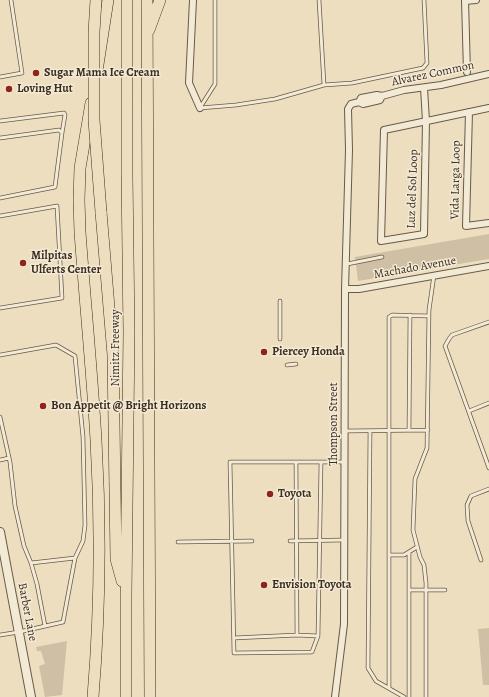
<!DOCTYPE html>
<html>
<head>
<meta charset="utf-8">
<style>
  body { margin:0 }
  canvas { display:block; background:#eddec0 }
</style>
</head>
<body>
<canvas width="489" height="697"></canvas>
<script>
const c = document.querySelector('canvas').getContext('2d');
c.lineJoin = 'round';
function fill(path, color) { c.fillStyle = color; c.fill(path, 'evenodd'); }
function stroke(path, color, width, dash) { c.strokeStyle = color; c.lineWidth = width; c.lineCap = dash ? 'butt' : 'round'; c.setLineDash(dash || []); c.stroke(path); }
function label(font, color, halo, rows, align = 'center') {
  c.font = font + ' Alegreya,serif'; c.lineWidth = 3; c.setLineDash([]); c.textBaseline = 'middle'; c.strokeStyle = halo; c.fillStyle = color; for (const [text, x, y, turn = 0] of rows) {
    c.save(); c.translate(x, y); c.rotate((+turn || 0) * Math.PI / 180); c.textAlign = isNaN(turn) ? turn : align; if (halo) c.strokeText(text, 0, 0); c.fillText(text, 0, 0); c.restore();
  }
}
const green = new Path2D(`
  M489,234V259L358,281L355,257Z
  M489,628V685H483L478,629Z
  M67,641L62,695L45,697L39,666L45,664L41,651H37L36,647Z`);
const service = new Path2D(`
  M319,0L324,85
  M0,77L22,73L11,0
  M201,106L215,84V0
  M200,108L236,105L275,99L324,85L352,83L423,68L427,63L424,0
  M0,121L64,113L65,115L62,133
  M0,138L59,130L62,133L55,187L0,198
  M0,216L57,206L62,298L0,308
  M347,264L382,257
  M280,301V339
  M489,322L452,335L449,339L445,346L489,468
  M0,355L56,345L75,356L83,437L85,525L83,541L75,558L63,622L19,632L0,635
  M287,365L296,364
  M469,411L489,403
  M0,417L10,462L15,506L24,546L31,563L37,584L45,626
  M409,430L410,315
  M345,431L428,430
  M370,431L368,668L376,681L404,697
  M0,460L9,458
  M321,463L318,636L312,652L234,653L230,462H344
  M290,541L344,540
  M178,542L252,541
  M409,553V697
  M389,555H404L417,547
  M481,560L468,521L467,505L471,496L489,489
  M31,563L75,558
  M409,590H445
  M297,635L318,636
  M234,638L297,635L296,462
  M389,688V317L392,315L429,316
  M426,697V583L424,565L420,557L413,530L415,479L427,448L429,310L434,275`);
const minor = new Path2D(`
  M193,0L189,83L200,108
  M465,0L467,72
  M465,1L476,0
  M424,88L426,121L424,234L381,241L384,130C419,123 454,115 489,108
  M359,102L361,98L377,95L382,96L404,90L441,85L489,74
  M469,112L466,226L489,223
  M345,289H359L489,266
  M335,697L344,624L345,289L349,150L348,109L351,104L359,102L363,104L380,100L382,96`);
const tertiary = new Path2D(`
  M0,532L31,697`);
const motorway = new Path2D(`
  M147,0L150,697
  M149,30L160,0
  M97,71L108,0
  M91,103L80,168L79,200L80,232C85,301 92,371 96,440C101,525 100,612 93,697
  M101,212L113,355L116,559L122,581
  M126,697V595L129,332L127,175V0`);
const motorwayBridge = new Path2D(`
  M96,0L94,32V120L101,212`);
const markers = [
  [36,73,4,"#8f2418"],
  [9,89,4,"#8f2418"],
  [23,263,4,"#8f2418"],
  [264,352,4,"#8f2418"],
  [43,406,4,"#8f2418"],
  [270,494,4,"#8f2418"],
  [264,585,4,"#8f2418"]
];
const poiNames = [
  ["Sugar Mama Ice Cream",44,73],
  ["Loving Hut",17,89],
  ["Milpitas",31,256],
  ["Ulferts Center",31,270],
  ["Piercey Honda",272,352],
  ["Bon Appetit @ Bright Horizons",51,406],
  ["Toyota",278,494],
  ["Envision Toyota",272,585]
];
const streetNames = [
  ["Alvarez Common",433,74,-12],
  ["Vida Larga Loop",456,180,-89],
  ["Luz del Sol Loop",413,189,-88],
  ["Machado Avenue",415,268,-10],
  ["Nimitz Freeway",116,348,-90],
  ["Thompson Street",334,424,-90],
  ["Barber Lane",27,612,79]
];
fill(green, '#cfc0a5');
stroke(service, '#685a47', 4.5);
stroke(minor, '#685a47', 8);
stroke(tertiary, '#685a47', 10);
stroke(motorway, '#3c2e1f', 12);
stroke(service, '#f3ead6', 3);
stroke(minor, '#f3ead6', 6);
stroke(tertiary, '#f3ead6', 8);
stroke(motorway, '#eddec0', 11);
stroke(motorwayBridge, '#3c2e1f', 12, []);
stroke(motorwayBridge, '#eddec0', 11);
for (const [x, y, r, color] of markers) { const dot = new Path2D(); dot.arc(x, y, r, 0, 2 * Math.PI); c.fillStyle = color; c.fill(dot); stroke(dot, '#f3ead6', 1.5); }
label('bold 12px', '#3c2e1f', '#f3ead6', poiNames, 'left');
label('12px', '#3c2e1f', '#f3ead6', streetNames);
</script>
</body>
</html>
